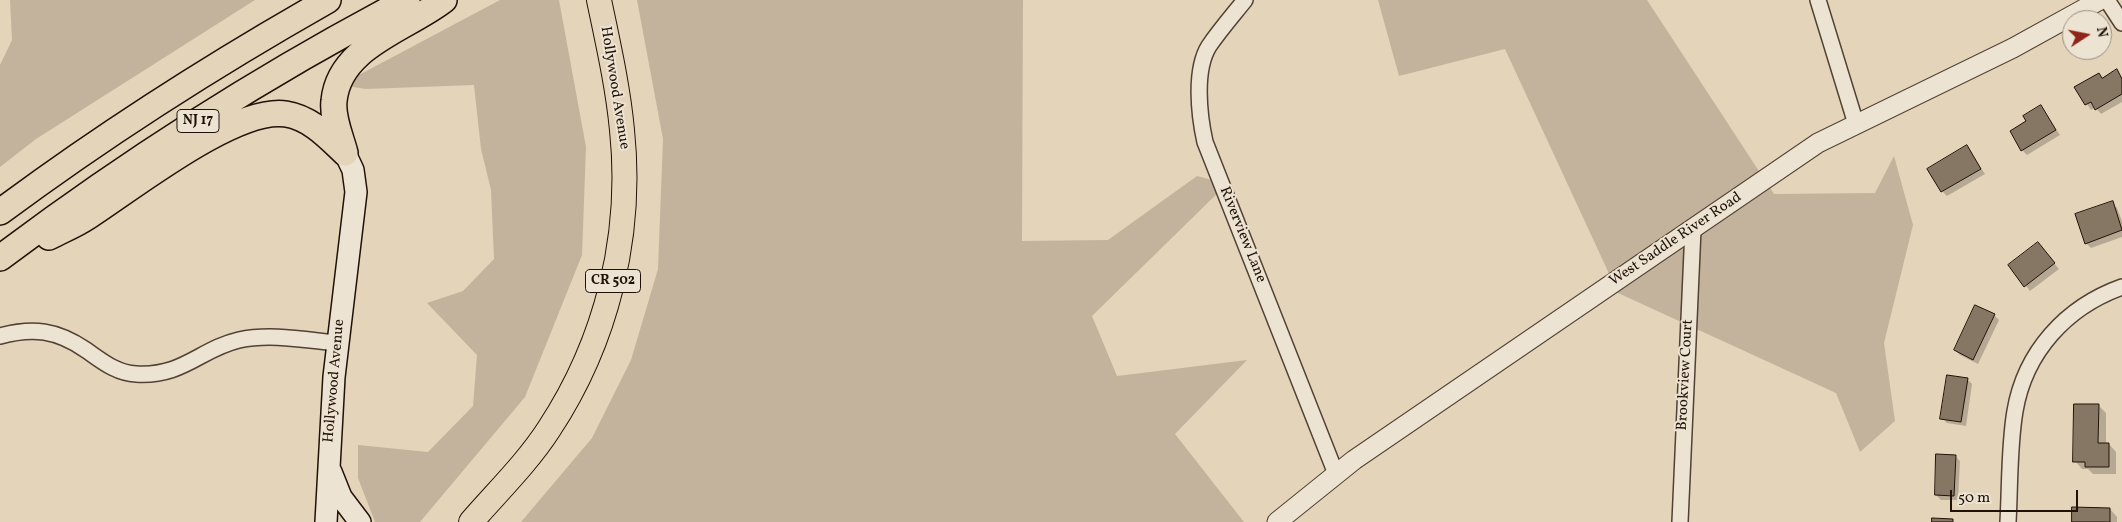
<!DOCTYPE html>
<html>
<head>
<meta charset="utf-8">
<style>
  body { margin:0 }
  #map { position:relative; width:2122px; height:522px; overflow:hidden; background:#e4d4ba; font-family:Vollkorn,serif }
  canvas { display:block }
  .north { position:absolute; left:2062px; top:10px; width:50px; height:50px; box-sizing:border-box; background:#ede3d2; border:1px solid #9b8f81; border-radius:50%; rotate:79deg; font-size:14px; font-weight:700; line-height:20px; text-align:center; color:#201208 }
  .north::after { content:''; display:block; margin:auto; width:18px; height:22px; background:#8f2418; clip-path:polygon(50% 0,100% 100%,50% 72%,0 100%) }
  .scale { position:absolute; left:1950px; top:490px; width:128px; height:22px; box-sizing:border-box; border:2px solid #201208; border-top:0; padding-left:6px; font-size:15px; line-height:18px; white-space:nowrap; color:#201208; -webkit-text-stroke:4px #ede3d2; paint-order:stroke }
</style>
</head>
<body>
<div id="map">
<canvas width="2122" height="522"></canvas>
<div class="north">N</div>
<div class="scale">50 m</div>
</div>
<script>
const c = document.querySelector('canvas').getContext('2d');
c.lineJoin = 'round';
function fill(path, color) { c.fillStyle = color; c.fill(path, 'evenodd'); }
function stroke(path, color, width, dash) { c.strokeStyle = color; c.lineWidth = width; c.lineCap = dash ? 'butt' : 'round'; c.setLineDash(dash || []); c.stroke(path); }
function label(font, color, halo, rows, align = 'center') {
  c.font = font + ' Vollkorn,serif'; c.lineWidth = 4; c.setLineDash([]); c.textBaseline = 'middle'; c.strokeStyle = halo; c.fillStyle = color; for (const [text, x, y, turn = 0] of rows) {
    c.save(); c.translate(x, y); c.rotate((+turn || 0) * Math.PI / 180); c.textAlign = isNaN(turn) ? turn : align; if (halo) c.strokeText(text, 0, 0); c.fillText(text, 0, 0); c.restore();
  }
}
const green = new Path2D(`
  M10,0H255L36,139L0,167V65L12,40Z
  M500,0H559L586,147L582,255L525,397L420,522H375L358,478V445L428,452L473,406L477,355L427,303L463,291L494,259L491,190L481,149L474,85L366,89L340,85Z
  M637,0H1023L1022,241L1108,240L1197,176L1227,184L1092,316L1117,376L1247,360L1175,434L1244,522H521L592,438L631,360L658,269L663,139Z
  M1378,0H1647L1774,194L1875,193L1894,156L1913,225L1884,343L1895,421L1860,452L1836,393L1618,293L1505,49L1399,76Z`);
const shadow = new Path2D(`
  M2116,71L2122,77V102L2101,114L2095,107L2091,110L2076,88L2098,74L2103,79Z
  M2041,107L2060,135L2027,155L2022,150L2028,121Z
  M1967,147L1985,174L1947,196L1942,191Z
  M2112,203L2117,208L2122,221V237L2091,248L2086,243Z
  M2038,243L2059,269L2030,291L2010,265Z
  M1994,315L1999,320L1978,364L1960,355L1955,350Z
  M1967,379L1972,384L1966,426L1947,423L1942,418Z
  M2098,405L2106,413V444H2109L2116,452V474H2093L2088,469H2082L2075,461Z
  M1955,456L1960,461L1958,500H1941L1936,495Z
  M2110,509L2117,517V522H2073Z`);
const building = new Path2D(`
  M2117,69L2122,79V94L2095,110L2091,102L2085,105L2074,87L2099,73L2102,78Z
  M2041,105L2056,130L2021,151L2010,131L2026,121L2023,116Z
  M1967,145L1981,169L1941,192L1927,169Z
  M2113,201L2122,230L2085,244L2075,214Z
  M2038,242L2055,263L2024,287L2008,265Z
  M1975,305L1995,314L1973,360L1954,350Z
  M1947,375L1968,378L1961,422L1940,419Z
  M2074,404H2099L2098,443H2109V467H2085V462H2073Z
  M1936,454L1956,455L1954,496L1935,495Z
  M2072,507L2110,508V522H2072Z
  M1932,518L1953,519V522H1932Z`);
const minor = new Path2D(`
  M1245,0C1233,15 1220,30 1209,46C1194,70 1199,115 1205,142L1336,474
  M1818,0L1856,124
  M2107,0L2122,23
  M0,336C33,327 57,330 86,350C102,361 116,373 136,374C183,377 200,349 239,340C270,333 306,340 337,343
  M1680,522L1693,229
  M2008,522C2010,486 2009,446 2015,411C2025,352 2066,307 2122,287`);
const tertiary = new Path2D(`
  M1277,522L1354,460L1818,143L2013,48L2100,0`);
const secondary = new Path2D(`
  M331,472L341,497L360,522
  M326,522L334,377L356,192L353,170L345,153`);
const primary = new Path2D(`
  M471,522C497,492 527,463 549,429C607,341 633,235 622,130C618,87 608,43 599,0`);
const trunk = new Path2D(`
  M345,153C341,137 332,118 334,101C339,46 407,29 444,0
  M0,212C105,134 215,64 328,0
  M49,237C62,230 75,225 87,217C131,189 235,106 286,114C311,118 328,137 345,153
  M0,258C129,161 264,75 407,0`);
const shields = [
  [198,121,42],
  [613,281,55]
];
const shieldNames = [
  ["NJ 17",198,121],
  ["CR 502",613,281]
];
const streetNames = [
  ["Hollywood Avenue",614,88,81],
  ["Riverview Lane",1242,235,68],
  ["West Saddle River Road",1676,240,-34],
  ["Brookview Court",1686,375,-87],
  ["Hollywood Avenue",335,381,-85]
];
fill(green, '#c3b39c');
fill(shadow, '#0003');
fill(building, '#867765');
stroke(building, '#201208', 1);
stroke(minor, '#514234', 18);
stroke(tertiary, '#514234', 21);
stroke(secondary, '#201208', 24);
stroke(primary, '#201208', 26);
stroke(trunk, '#201208', 28);
stroke(minor, '#ede3d2', 15);
stroke(tertiary, '#ede3d2', 19);
stroke(secondary, '#ede3d2', 21);
stroke(primary, '#e4d4ba', 24);
stroke(trunk, '#e4d4ba', 25);
for (const [x, y, w] of shields) { const box = new Path2D(); box.roundRect(x - w / 2, y - 11.5, w, 23, 4); c.fillStyle = '#ede3d2'; c.fill(box); stroke(box, '#201208', 1); }
label('bold 14px', '#201208', null, shieldNames);
label('15px', '#201208', '#ede3d2', streetNames);
</script>
</body>
</html>
